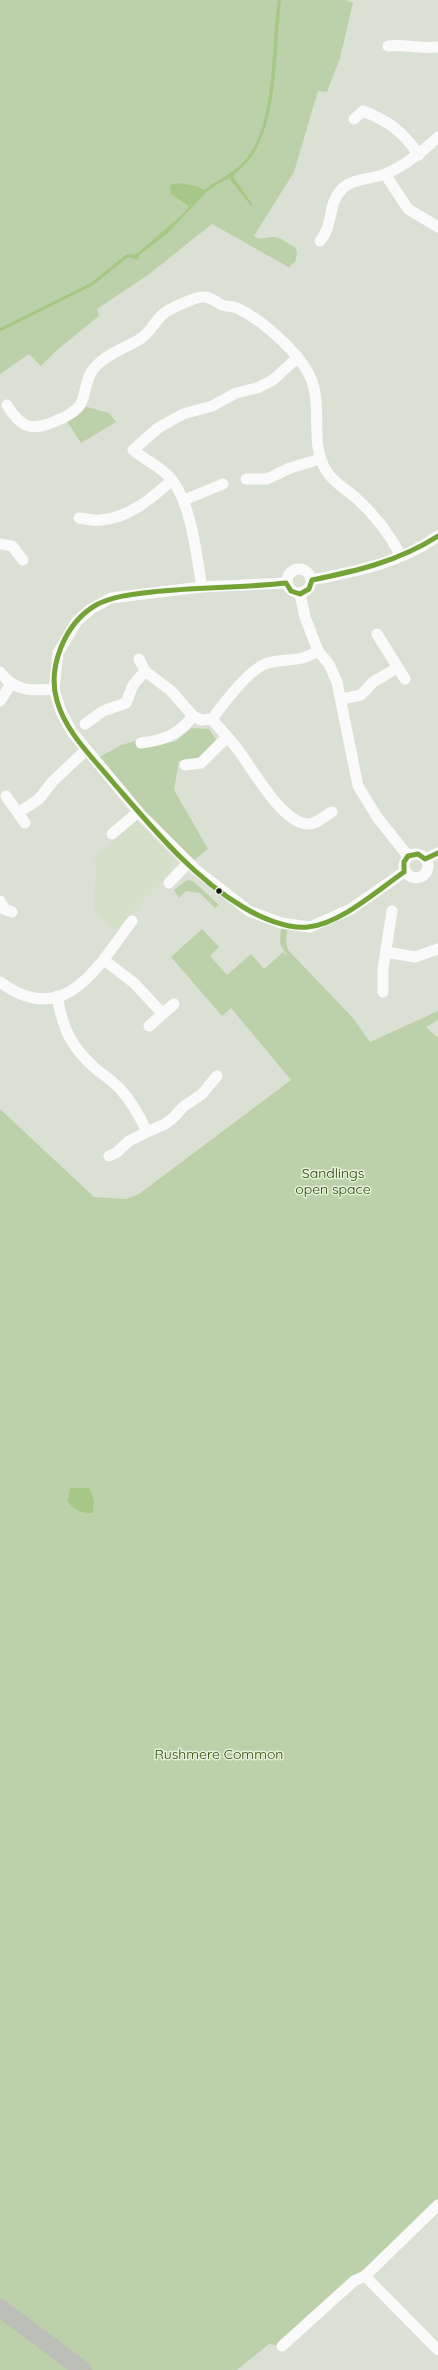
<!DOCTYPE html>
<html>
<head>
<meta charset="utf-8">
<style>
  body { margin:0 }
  canvas { display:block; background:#dae0d4 }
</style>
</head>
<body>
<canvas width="438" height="2370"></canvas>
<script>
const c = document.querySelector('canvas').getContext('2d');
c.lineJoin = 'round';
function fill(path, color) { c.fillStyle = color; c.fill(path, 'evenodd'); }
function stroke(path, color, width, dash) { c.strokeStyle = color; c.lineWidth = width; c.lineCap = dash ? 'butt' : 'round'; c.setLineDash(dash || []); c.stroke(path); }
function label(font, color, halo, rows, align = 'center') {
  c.font = font + ' Quicksand,sans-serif'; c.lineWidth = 3; c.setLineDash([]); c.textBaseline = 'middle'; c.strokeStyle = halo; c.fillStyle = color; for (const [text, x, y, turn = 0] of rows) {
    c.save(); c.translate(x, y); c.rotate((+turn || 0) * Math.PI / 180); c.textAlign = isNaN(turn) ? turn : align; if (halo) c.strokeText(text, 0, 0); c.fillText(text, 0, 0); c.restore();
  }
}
const built = new Path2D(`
  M128,812L173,859V862L171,870L164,879L118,928L112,929L94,910L96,866L91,861L112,842L105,833Z`);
const green = new Path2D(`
  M0,0H346L353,3L340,58L327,92L318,91L294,172L254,236C261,241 266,237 274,237C282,238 288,244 295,247L297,253L295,263L291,264L290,268L212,224L148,275L97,309L99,316L58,349L41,366L29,354L0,374Z
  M80,405L109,413L116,422L81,443L64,417Z
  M192,728L209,729L217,741L200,758L179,761L174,790L208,849L194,860L144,810L100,757L121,745L136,741L138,749L176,741Z
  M187,880L193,881L219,905L215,908L200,893L186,891L179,898L174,890Z
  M281,923H288L286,941L288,950L353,1018L370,1042L438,1011V1020L426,1027L438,1038V2199L354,2281L282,2346L269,2344L237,2370H0V1109L94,1197L126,1199L139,1194L291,1080L231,1008L222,1016L171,957L202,929L219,947L210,956L227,975L251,954L264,969L283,952L287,956L280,944Z`);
const water = new Path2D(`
  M278,0H281C275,48 279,111 254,153C248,162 240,169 233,176L252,204V207L229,178L212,187L211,185C223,178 238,169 247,158C276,122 271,44 278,0Z
  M178,183L197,186L206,192L168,233L139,255L138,260L127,256L138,253L185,212L189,206L171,194L170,185Z
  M70,1488H89L94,1500L93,1513C80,1513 75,1511 68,1501Z`);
const stream = new Path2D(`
  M202,193L214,185
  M0,330L92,284L127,256H131`);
const street = new Path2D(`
  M388,46C405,44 420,49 438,47
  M354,119L363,111C389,121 403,132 419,155
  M385,174L408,209L438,227
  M320,241C334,225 327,204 342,189C353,178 373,179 385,174C405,166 423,151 438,137
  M7,405C22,430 34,432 60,419C66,417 76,411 80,405C86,396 85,376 96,366C108,353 126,348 140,339C150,333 155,321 163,314C168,309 196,297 202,297C211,296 215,302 222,305C227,307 232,306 237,308C263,320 308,359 314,388C321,417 310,445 327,472C335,484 346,489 356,498C375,515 390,535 401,556
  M246,479H267L290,468L320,459
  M184,500L223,484
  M79,518C86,519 94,521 101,520C129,518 152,498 172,480
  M0,544L12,546L23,560
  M287 581a12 12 0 1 1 24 0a12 12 0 1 1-24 0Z
  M312,580C357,571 400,563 438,536
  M286,583L202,587L151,593L111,598L91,609L77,621L58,653L54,689L61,712L72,732L141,815L195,869L249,911L281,923L310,927L351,909L404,872
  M202,587C196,554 192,506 172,480C163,468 145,460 133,450L158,428L183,414L212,406L236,393L257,388L273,380L298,357
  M300,594L305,617L318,651L329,664L337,682L358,786L377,817L408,856
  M377,634L405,679
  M318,651C296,664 290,657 268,663C251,667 223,704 212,719C219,728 228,737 236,747C251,766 281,823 308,824C317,824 324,816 332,812
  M139,659L145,671L171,691L193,716L201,720L212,719
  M0,672C15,692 32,691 54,689
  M342,699L361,695L373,682L397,668
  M0,701L11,684
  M85,724L103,711L126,703L133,685L145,671
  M141,743C165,740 178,735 193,716
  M185,765L201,763L227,737
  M6,796L25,823
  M18,813L39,799L53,781L86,750
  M112,834L138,812
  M404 866a12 12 0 1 1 24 0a12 12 0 1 1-24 0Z
  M425,859L438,853
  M169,883L188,863
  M0,901L4,909L12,912
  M386,952L415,957L438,949
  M104,960L134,983L163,1014
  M0,982C65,1030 98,966 132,921
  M383,992V969L392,911
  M57,996C63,1030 71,1047 97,1070C105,1076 114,1082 121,1090C132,1102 140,1117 147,1132L165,1124L173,1118L183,1107L202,1094L217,1076
  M149,1026L174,1004
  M109,1156L116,1153L129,1141L147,1132
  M365,2276L438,2350
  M282,2346L354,2281L365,2276L438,2205`);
const primary = new Path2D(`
  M0,2308L83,2370`);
const bus1 = new Path2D(`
  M438,536C399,561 357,571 312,580L309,589L300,594L291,591L286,583C242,588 197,587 152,592C134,594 113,596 96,605C65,623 47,667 57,701C66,732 91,756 111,780C150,825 191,876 243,907C261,918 287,929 308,927C340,924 378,890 404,872V862L408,856L418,854L425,859L438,853`);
const markers = [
  [219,891,3.5,"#141810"]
];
const parkNames = [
  ["Sandlings",333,1174],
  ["open space",333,1190],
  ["Rushmere Common",219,1755]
];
fill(built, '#d4e0ca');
fill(green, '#bcd1a9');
fill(water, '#a6c785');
stroke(stream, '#a6c785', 3);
stroke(street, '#f9faf9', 11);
stroke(primary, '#bbbfb8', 18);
stroke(bus1, '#73a335', 5);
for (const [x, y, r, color] of markers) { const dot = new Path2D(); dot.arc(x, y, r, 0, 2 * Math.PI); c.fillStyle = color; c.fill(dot); stroke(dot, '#e6f3db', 1.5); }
label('14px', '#274300', '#e6f3db', parkNames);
</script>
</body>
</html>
